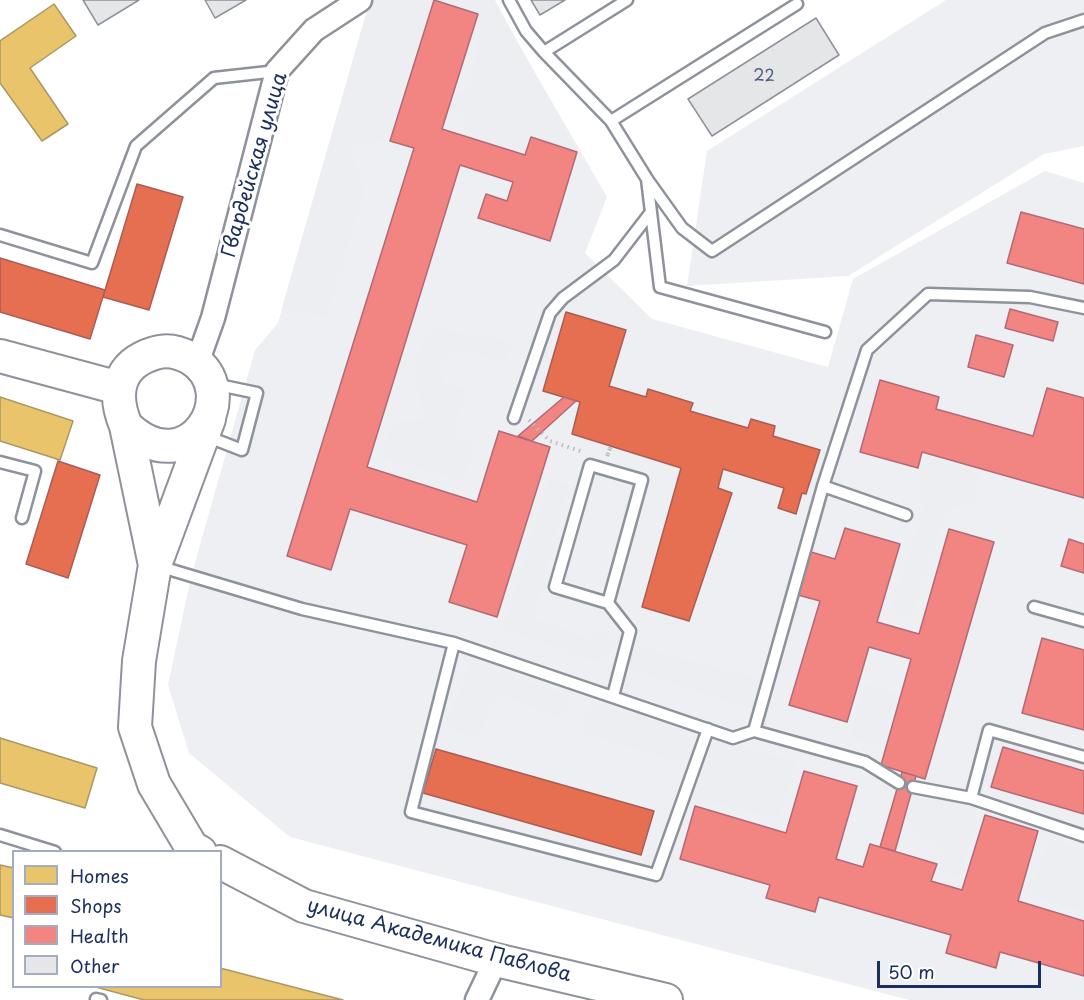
<!DOCTYPE html>
<html>
<head>
<meta charset="utf-8">
<style>
  body { margin:0 }
  #map { position:relative; width:1084px; height:1000px; overflow:hidden; background:#fff; font-family:"Playpen Sans",sans-serif }
  canvas { display:block }
  .legend { position:absolute; left:12px; top:850px; width:210px; height:138px; box-sizing:border-box; background:#fff; border:2px solid #a4acbf; margin:0; padding:8px 10px; list-style:none; font-size:18px; color:#1b2f5e }
  .legend li { display:flex; align-items:center; gap:12px; height:30px }
  .legend b { width:30px; border:2px solid #a4acbf }
  .scale { position:absolute; left:877px; top:961px; width:164px; height:27px; box-sizing:border-box; border:3px solid #1b2f5e; border-top:0; padding-left:8px; font-size:18px; line-height:21px; white-space:nowrap; color:#1b2f5e; -webkit-text-stroke:4px #fff; paint-order:stroke }
</style>
</head>
<body>
<div id="map">
<canvas width="1084" height="1000"></canvas>
<ul class="legend">
<li><b style="height:16px;background:#e9c46a"></b>Homes</li>
<li><b style="height:16px;background:#e76f51"></b>Shops</li>
<li><b style="height:16px;background:#f28482"></b>Health</li>
<li><b style="height:16px;background:#e5e6e8"></b>Other</li>
</ul>
<div class="scale">50 m</div>
</div>
<script>
const c = document.querySelector('canvas').getContext('2d');
c.lineJoin = 'round';
function fill(path, color) { c.fillStyle = color; c.fill(path, 'evenodd'); }
function stroke(path, color, width, dash) { c.strokeStyle = color; c.lineWidth = width; c.lineCap = dash ? 'butt' : 'round'; c.setLineDash(dash || []); c.stroke(path); }
function label(font, color, halo, rows, align = 'center') {
  c.font = font + ' "Playpen Sans",sans-serif'; c.lineWidth = 6; c.setLineDash([]); c.textBaseline = 'middle'; c.strokeStyle = halo; c.fillStyle = color; for (const [text, x, y, turn = 0] of rows) {
    c.save(); c.translate(x, y); c.rotate((+turn || 0) * Math.PI / 180); c.textAlign = isNaN(turn) ? turn : align; if (halo) c.strokeText(text, 0, 0); c.fillText(text, 0, 0); c.restore();
  }
}
const built = new Path2D(`
  M370,0H433L390,140L414,148L350,509L467,545L449,602L496,617L549,447L499,431L477,502L367,467L460,165L513,182L507,201L486,195L478,219L550,241L577,152L531,137L525,155L442,129L478,14L434,0H493L607,197L585,253L652,319L828,367L853,279L1045,171L1084,183V398L1047,388L1033,436L936,409L939,397L880,380L860,452L917,468L922,452L1084,498V650L1042,639L1022,713L1084,730V921L1018,901L1038,831L985,815L962,890L931,881L936,864L863,867L836,859L857,786L804,771L786,833L695,806L680,859L770,885L815,911L819,897L951,935L946,953L996,967L1000,952L1084,976V1000H909L290,837L189,753L168,685L191,577L255,350L278,323ZM567,313L609,386L646,397L648,390L692,403L690,411L748,428L751,419L775,426L773,436L820,450L806,494L802,493L796,514L778,508L784,488L723,469L718,488L732,493L642,607L681,468L580,402L543,390ZM845,528L899,544L877,622L919,634L949,529L994,542L925,778L881,765L911,659L869,647L847,722L789,705L820,601L799,595L811,552L835,559ZM436,749L653,811L641,855L423,793Z
  M946,0H1084V146L1044,154L848,276L687,286L707,151Z`);
const green = new Path2D(`
  M370,0H433L390,141L348,143L364,191L326,318L282,308Z
  M434,0H495L577,152L531,137L525,155L474,139L461,115L449,110L456,92L469,94L483,14Z
  M433,327L511,342L504,363L458,349L439,364L444,384L468,388L450,435L476,445L463,481L380,457L393,422L423,420L414,361Z
  M927,455L980,473L975,505L947,508L910,617L890,611L924,511L918,478Z
  M550,476L568,486L533,618L590,639L598,629L617,640L596,662L504,629Z
  M635,646L763,680L752,710L627,668Z
  M471,662L570,696L563,719L496,694L478,739L446,727Z
  M866,684L897,695L882,746L850,738Z
  M592,701L694,733L684,764L582,732Z
  M712,740L796,761L779,818L697,799Z
  M916,791L978,809L960,878L940,872L944,854L906,819Z
  M1049,839L1084,849V911L1031,896Z`);
const homes = new Path2D(`
  M54,4L76,36L30,68L68,124L42,141L0,83V41Z
  M0,397L73,421L60,460L0,441Z
  M0,738L97,768L85,808L0,783Z
  M0,865L14,868V918L0,915Z
  M220,968L343,1000H144L92,986H220Z`);
const shops = new Path2D(`
  M137,184L183,197L149,310L103,297Z
  M0,258L105,290L90,339L0,312Z
  M566,312L626,330L609,386L646,397L648,389L693,403L690,411L748,428L751,419L775,426L773,436L820,450L806,494L802,493L796,514L778,508L784,488L723,469L718,488L732,493L689,621L642,607L681,468L572,434L580,402L543,391Z
  M58,461L100,475L68,578L26,564Z
  M436,749L654,811L641,855L423,793Z`);
const health = new Path2D(`
  M434,0L478,14L442,129L525,155L531,137L577,152L550,241L478,218L486,194L507,201L513,182L460,165L367,467L477,502L499,431L550,447L497,617L449,602L467,545L350,509L331,570L287,556L414,148L390,141Z
  M1021,212L1084,229V284L1007,263Z
  M1010,309L1058,322L1053,341L1005,328Z
  M976,335L1013,345L1004,377L968,367Z
  M880,380L939,397L936,409L1033,436L1047,388L1084,398V498L922,452L918,468L860,452Z
  M564,397L576,401L532,441L518,436Z
  M845,528L900,544L877,622L919,634L949,529L994,542L925,779L881,765L911,659L869,647L847,722L789,705L820,601L798,595L811,552L835,559Z
  M1069,539L1084,544V573L1061,566Z
  M1042,638L1084,650V730L1022,713Z
  M1003,747L1084,771V814L991,787Z
  M804,771L857,786L836,859L863,867L870,844L937,864L931,881L962,890L985,815L1038,831L1018,901L1084,921V976L1000,952L996,968L946,953L951,935L819,897L815,912L766,898L770,885L680,859L695,806L786,833Z
  M902,772L916,776L895,851L880,847Z`);
const building = new Path2D(`
  M83,0H139L98,25Z
  M205,0H246L215,18Z
  M531,0H565L540,15Z
  M816,18L839,55L712,136L688,99Z`);
const path = new Path2D(`
  M529,420L550,441L583,452
  M607,456L611,446L608,454`);
const lane = new Path2D(`
  M509,0L526,31L544,52L611,121L647,179L660,287L825,332
  M544,52L627,0
  M611,121L797,4
  M647,179L682,228L712,251L1045,33L1084,20
  M0,235L92,263L136,146L214,78L277,71
  M514,418L550,313L563,298L614,260L651,212
  M206,436L242,450L257,393L214,384
  M0,462L35,471L22,518
  M823,486L906,515
  M158,566L302,609L454,643L733,738L754,731L865,762L899,783
  M608,603L555,587L590,465L642,480L608,603L630,631L613,696
  M1034,607L1084,621
  M454,643L411,812L656,875L708,729
  M754,731L823,486L867,350L928,294L1030,297L1084,308
  M913,787L971,798L1084,836
  M971,798L989,730L1084,757
  M0,835L55,852
  M96,999L101,1000`);
const street = new Path2D(`
  M197,363L213,318L277,71L314,30L360,0
  M477,1000L496,960`);
const secondary = new Path2D(`
  M0,356L119,388
  M126,426C189,487 246,391 190,358C179,352 167,349 155,353C118,364 112,393 126,426L155,565
  M200,852L192,848L154,784L135,727L139,661L155,565L209,419
  M220,862L304,906L496,960L666,1000`);
const numberNames = [
  ["22",764,77]
];
const streetNames = [
  ["Гвардейская улица",255,165,-74],
  ["улица Академика Павлова",439,941,15]
];
fill(built, '#edeff3');
fill(green, '#edeef2');
fill(homes, '#e9c46a');
stroke(homes, '#ab9766', 1.5);
fill(shops, '#e76f51');
stroke(shops, '#aa5c55', 1.5);
fill(health, '#f28482');
stroke(health, '#b26a77', 1.5);
fill(building, '#e5e6e8');
stroke(building, '#8e929a', 1.5);
stroke(lane, '#8e929a', 15);
stroke(street, '#8e929a', 27);
stroke(secondary, '#8e929a', 36);
stroke(path, '#b9bcc1', 4, [1.5, 4.5]);
stroke(lane, '#fff', 10);
stroke(street, '#fff', 22);
stroke(secondary, '#fff', 32);
label('16px', '#4e5d80', null, numberNames);
label('20px', '#1b2f5e', '#fff', streetNames);
</script>
</body>
</html>
